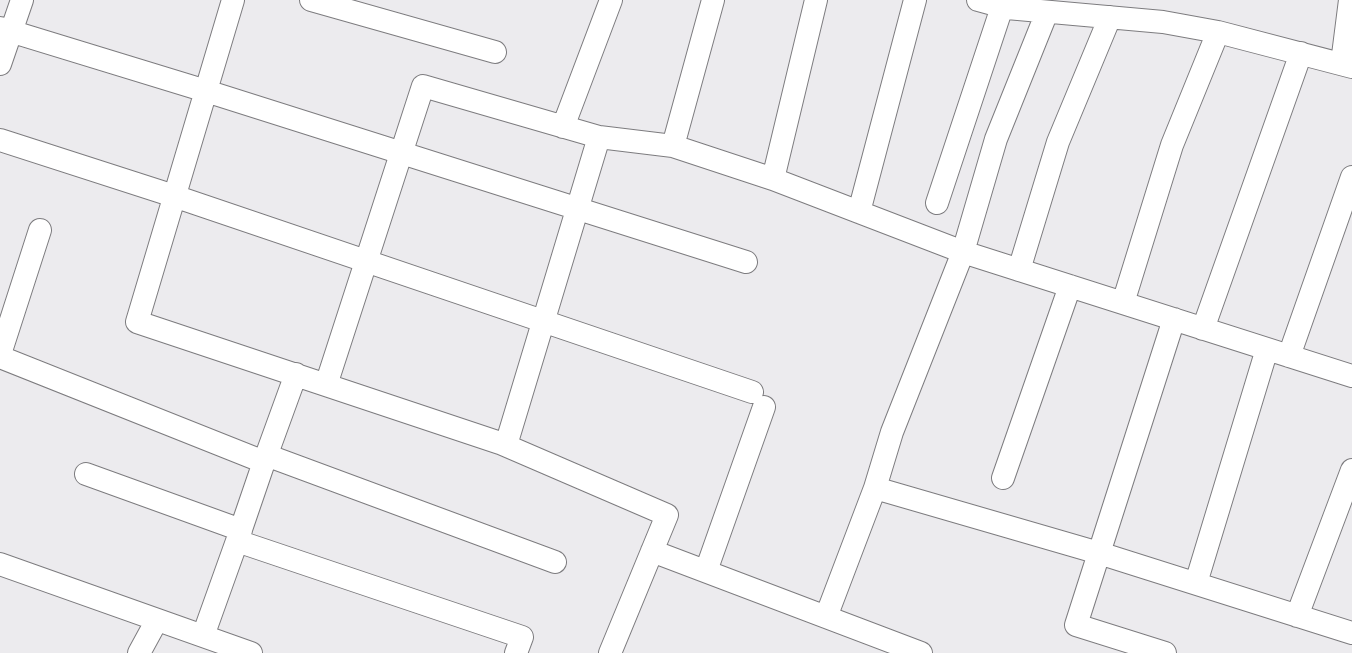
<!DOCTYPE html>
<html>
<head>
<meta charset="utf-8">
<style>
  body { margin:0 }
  canvas { display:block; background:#ecebee }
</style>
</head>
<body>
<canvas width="1352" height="653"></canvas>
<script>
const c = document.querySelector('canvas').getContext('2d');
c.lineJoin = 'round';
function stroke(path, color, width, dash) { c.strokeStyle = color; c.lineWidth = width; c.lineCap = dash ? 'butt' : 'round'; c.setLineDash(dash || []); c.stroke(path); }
const street = new Path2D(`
  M233,0L137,322L500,443L667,515L610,653
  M311,0L495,52
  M978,0L1007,8L1163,22L1218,32L1352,67
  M0,28L206,91L746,262
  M1342,63L1350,0
  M0,64L22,0
  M563,127L611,0
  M0,140L174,196L752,392
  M673,146L713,0
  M773,179L816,0
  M937,203L1002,7
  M859,212L915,0
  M1019,270L1058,142L1110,17
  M1123,303L1172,145L1218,32
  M1203,329L1301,53
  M0,354L40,230
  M1289,356L1352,177
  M0,357L264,462L296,374
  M326,385L423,86L599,137L673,146L773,179L963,252L1352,376
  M506,445L599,137
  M266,455L555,562
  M86,474L241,530
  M1003,478L1070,286
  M875,488L1099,553L1352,633
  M237,541L264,462
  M652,551L921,653
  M0,564L251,653
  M706,571L764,407
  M1196,583L1267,349
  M1297,616L1352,470
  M826,617L875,488L892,432L963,252L996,139L1047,12
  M203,636L237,541L522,637L516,653
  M139,653L157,620
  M1165,653L1076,625L1174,319`);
stroke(street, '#7d7c7f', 24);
stroke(street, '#fff', 22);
</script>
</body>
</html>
